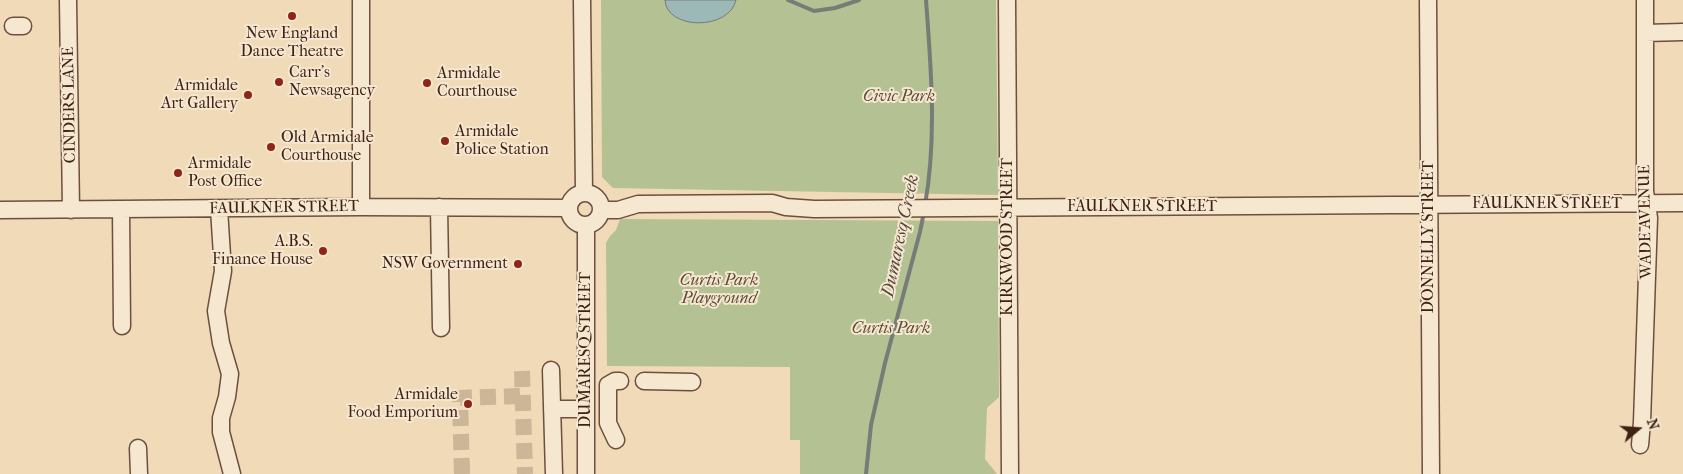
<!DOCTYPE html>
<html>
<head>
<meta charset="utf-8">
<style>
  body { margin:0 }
  #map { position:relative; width:1683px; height:474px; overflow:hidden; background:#f0dab7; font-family:"IM FELL French Canon",serif }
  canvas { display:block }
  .north { position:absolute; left:1613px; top:404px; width:50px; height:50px; -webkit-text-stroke:4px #f5e7d0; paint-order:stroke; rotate:72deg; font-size:14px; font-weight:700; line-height:20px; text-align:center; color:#402115 }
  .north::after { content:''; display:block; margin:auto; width:18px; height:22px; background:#402115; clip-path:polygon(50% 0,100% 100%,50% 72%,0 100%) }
</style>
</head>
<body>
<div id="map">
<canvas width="1683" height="474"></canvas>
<div class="north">N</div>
</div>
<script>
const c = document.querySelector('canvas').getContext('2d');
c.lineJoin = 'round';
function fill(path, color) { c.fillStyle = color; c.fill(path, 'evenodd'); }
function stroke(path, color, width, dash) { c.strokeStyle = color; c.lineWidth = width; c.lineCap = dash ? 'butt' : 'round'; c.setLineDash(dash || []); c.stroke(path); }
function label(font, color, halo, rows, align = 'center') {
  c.font = font + ' "IM FELL French Canon",serif'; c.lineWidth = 4; c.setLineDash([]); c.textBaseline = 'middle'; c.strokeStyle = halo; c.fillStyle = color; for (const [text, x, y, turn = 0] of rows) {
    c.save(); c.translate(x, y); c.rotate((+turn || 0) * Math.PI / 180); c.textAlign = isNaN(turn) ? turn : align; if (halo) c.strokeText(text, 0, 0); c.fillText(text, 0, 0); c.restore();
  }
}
const green = new Path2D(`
  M601,0H996L998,195L613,188L602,177Z
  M620,219L998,221L999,397L987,408L985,459L997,474H800V440H790V367L607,366L606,243L610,236L616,230Z`);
const water = new Path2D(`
  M665,0H736C729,31 666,30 665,0Z`);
const stream = new Path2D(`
  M788,0L814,11L835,8L859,0
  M925,205C937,138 931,67 926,0
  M866,474L871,425L885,363L920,232L924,212`);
const minorTunnel = new Path2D(`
  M522,371L525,474
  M462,474L460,398L523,396`);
const minor = new Path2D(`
  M68,0L71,210
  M582,0L584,193
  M1007,0L1010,474
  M1428,0L1431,474
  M13,26H23
  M1645,33L1683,32
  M569 209a16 16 0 1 1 32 0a16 16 0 1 1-32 0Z
  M361,207V0
  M439,207L441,328
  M121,209L122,326
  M219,209L223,271L216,311L221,343L230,374L227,397L221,418V432L232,474
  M0,210L361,207L569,208
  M602,210H618L638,204L772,203L786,207L814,209L1683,203
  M586,226V474
  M551,370L554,474
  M644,381L692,382
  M552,409H586
  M616,440L608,423V385L615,381H620
  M1640,445L1642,422L1649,218L1645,191V0
  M138,448L139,474`);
const markers = [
  [292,16,5,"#8f2418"],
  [279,82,5,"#8f2418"],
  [427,83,5,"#8f2418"],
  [248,95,5,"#8f2418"],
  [445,141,5,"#8f2418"],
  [271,147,5,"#8f2418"],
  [178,173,5,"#8f2418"],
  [323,251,5,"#8f2418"],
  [518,264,5,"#8f2418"],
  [468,404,5,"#8f2418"]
];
const poiNames = [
  ["New England",292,34,"center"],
  ["Dance Theatre",292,52,"center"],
  ["Carr's",289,73],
  ["Newsagency",289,91],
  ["Armidale",437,74],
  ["Courthouse",437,92],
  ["Armidale",238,86,"right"],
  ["Art Gallery",238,104,"right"],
  ["Armidale",455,132],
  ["Police Station",455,150],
  ["Old Armidale",281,138],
  ["Courthouse",281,156],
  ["Armidale",188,164],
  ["Post Office",188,182],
  ["A.B.S.",313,242,"right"],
  ["Finance House",313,260,"right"],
  ["NSW Government",508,264,"right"],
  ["Armidale",458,395,"right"],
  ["Food Emporium",458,413,"right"]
];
const parkNames = [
  ["Civic Park",899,97],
  ["Curtis Park",719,281],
  ["Playground",719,299],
  ["Curtis Park",891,329]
];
const streetNames = [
  ["CINDERS LANE",70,105,-91],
  ["FAULKNER STREET",1547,204],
  ["FAULKNER STREET",1142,207],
  ["FAULKNER STREET",284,208,-1],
  ["WADE AVENUE",1646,222,-91],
  ["KIRKWOOD STREET",1008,237,-90],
  ["DONNELLY STREET",1429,237,-90],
  ["DUMARESQ STREET",586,350,-90]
];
const waterNames = [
  ["Dumaresq Creek",901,236,-78]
];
fill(green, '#b4c193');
fill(water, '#9db9b7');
stroke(water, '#787c76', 1);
stroke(stream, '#787c76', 4);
stroke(minorTunnel, '#cdb597', 16, [16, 8]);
stroke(minor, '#6c4f3e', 19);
stroke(minor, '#f5e7d0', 16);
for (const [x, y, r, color] of markers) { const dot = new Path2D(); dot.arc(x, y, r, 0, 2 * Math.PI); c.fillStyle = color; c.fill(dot); stroke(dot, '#f5e7d0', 2); }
label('16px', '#402115', '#f5e7d0', poiNames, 'left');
label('italic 16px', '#5d4934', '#f5e7d0', parkNames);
label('16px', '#402115', '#f5e7d0', streetNames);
label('italic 18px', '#57473e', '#f5e7d0', waterNames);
</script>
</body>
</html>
